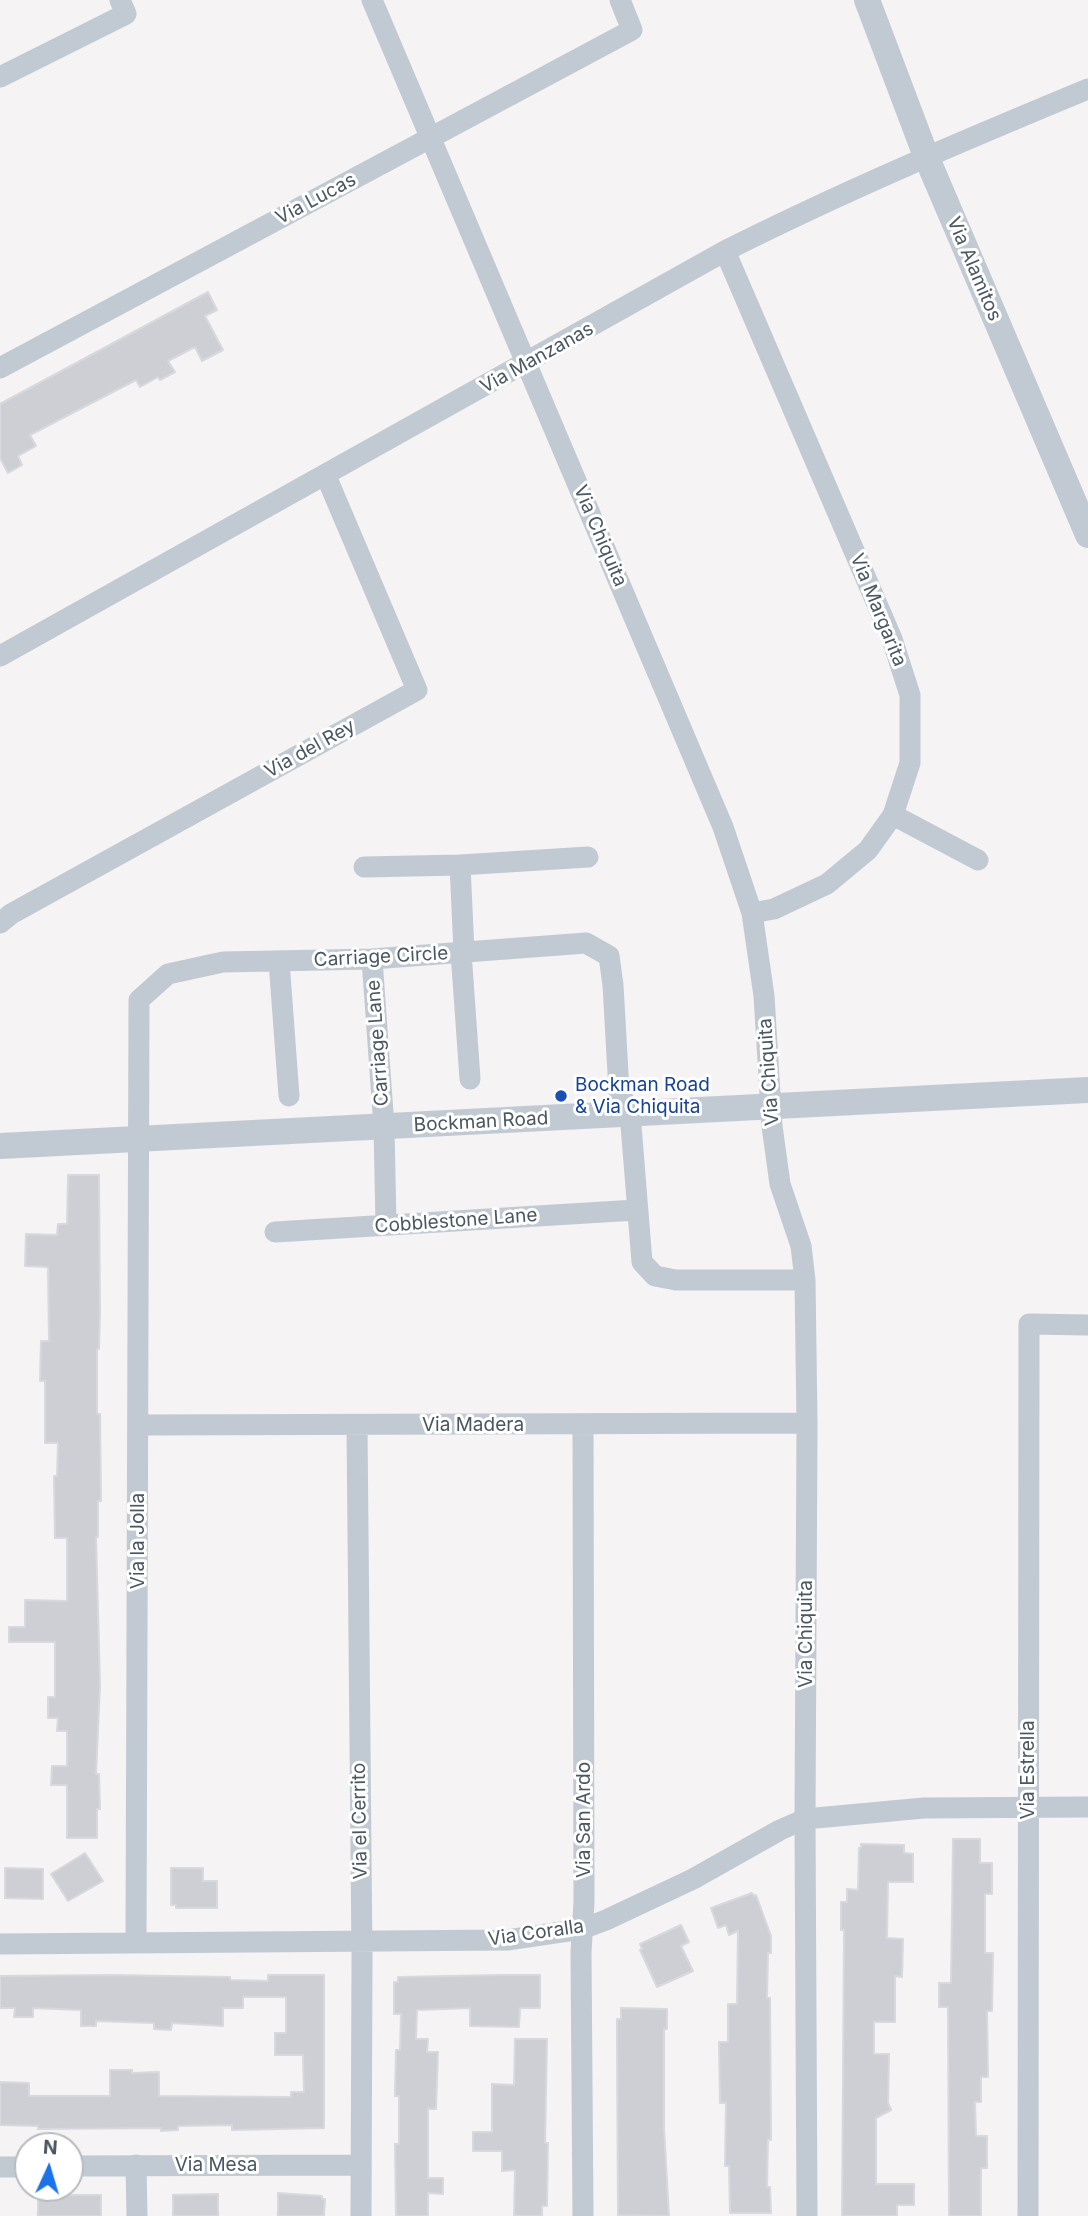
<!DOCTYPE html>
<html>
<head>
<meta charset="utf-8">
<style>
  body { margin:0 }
  #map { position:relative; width:1088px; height:2216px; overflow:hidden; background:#f5f3f3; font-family:Inter,sans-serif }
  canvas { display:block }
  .north { position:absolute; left:14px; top:2132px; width:70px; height:70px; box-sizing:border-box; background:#fff; border:2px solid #b7bbc0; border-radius:50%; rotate:4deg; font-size:19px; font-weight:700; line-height:28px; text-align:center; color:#4a5661 }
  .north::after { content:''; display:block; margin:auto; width:24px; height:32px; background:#1a73e8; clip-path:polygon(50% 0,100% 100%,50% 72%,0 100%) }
</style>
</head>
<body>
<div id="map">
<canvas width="1088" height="2216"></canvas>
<div class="north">N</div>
</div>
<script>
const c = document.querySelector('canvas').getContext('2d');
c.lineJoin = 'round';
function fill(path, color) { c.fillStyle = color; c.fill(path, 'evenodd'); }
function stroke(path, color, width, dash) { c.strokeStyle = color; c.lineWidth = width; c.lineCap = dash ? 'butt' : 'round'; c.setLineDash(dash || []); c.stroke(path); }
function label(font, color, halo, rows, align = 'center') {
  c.font = font + ' Inter,sans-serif'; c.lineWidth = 6; c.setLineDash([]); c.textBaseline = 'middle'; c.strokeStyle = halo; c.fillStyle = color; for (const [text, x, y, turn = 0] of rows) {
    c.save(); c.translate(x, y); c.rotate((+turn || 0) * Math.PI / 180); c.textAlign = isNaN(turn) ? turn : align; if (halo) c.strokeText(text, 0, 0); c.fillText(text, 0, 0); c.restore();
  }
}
const building = new Path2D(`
  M208,292L217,310L205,316L223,350L202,361L195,347L168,361L175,372L160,380L158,377L140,387L136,380L30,435L36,446L18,456L22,465L8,473L0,458V404Z
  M68,1175H99L100,1312L99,1349H97V1414H100L101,1501H98V1537H96L100,1686L96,1774H99L100,1809H97V1838H67V1785H51L52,1766H67V1731H57L58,1718H48V1697H55V1642H9V1627H25V1600L67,1601V1538H55L54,1476H57L58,1443H45V1381H40L41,1341H49L48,1267L25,1266L26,1234L57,1235L58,1224H67Z
  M953,1839H980V1863H992V1894H985V1953H993L992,2011H987L988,2077H981V2102H975L976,2136H987V2168H981V2216H949L948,2007H939V1983H951Z
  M861,1844L904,1845V1853L913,1854V1882H888L887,1938L903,1939L902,1977L895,1976V2022H874V2054H889L888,2103L891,2110L876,2118V2184H914V2205H897V2216H842L844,1930H841V1902H847V1889L858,1890L859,1848H861Z
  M85,1853L103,1881L68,1901L51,1874Z
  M5,1868L43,1869V1899L5,1898Z
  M171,1868H203V1881H217V1908H176V1905H171Z
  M752,1893L754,1896L756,1895L771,1936V1953H768L767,1998H770L771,2140L768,2139L767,2187H770L771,2213H730L729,2166H725L726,2103H720L719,2042H728V2004H737L738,1931L729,1935L726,1925L718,1928L711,1908Z
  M681,1925L689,1942L681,1946L693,1971L657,1987L640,1950L642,1949L640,1944Z
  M110,1975L230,1977V1980L268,1981V1975H324V2128L232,2130V2125L178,2126V2130L161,2131V2128L38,2129V2126L0,2125V2082L29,2083V2096H110V2070H132V2073L159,2072V2096L291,2097V2092H304L303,2055H275V2033H286V1997H243V2008H223V2026L172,2023L171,2030L154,2029V2023L96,2021V2026H81V2010L33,2008V2017H14L15,2008H0V1976Z
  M501,1975H540V2008H520L519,2027L470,2026V2008L417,2010L416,2039H428L427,2052H438L436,2109H428V2178H443V2194L428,2193V2216H396L395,2144H399V2096H395L396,2050H400L401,2014H394V1982H398V1977Z
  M621,2008L667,2009V2029H664V2129L669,2216L618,2215L617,2042V2019H621Z
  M515,2039H547L545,2143H548L547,2206H542V2216H514L515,2170L502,2171V2151H473V2132H492V2084L514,2085Z
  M278,2193L322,2196V2199H325L324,2216H278Z
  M218,2194V2216H173V2195Z
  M55,2195H101V2216H38V2197H55Z`);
const minor = new Path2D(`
  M372,0L723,827L752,913L764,996L772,1126L780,1184L801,1246L805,1280L807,1423L805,1819L807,2216
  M0,77L126,14L120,0
  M725,251L892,639L910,695V763L893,815L868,850L827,884L774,909L752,913
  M0,368L632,30L620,0
  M0,656L725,251C844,191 965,140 1088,89
  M893,815L978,860
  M364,867L460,865
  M0,923L11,914L417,690L326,476
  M461,952L470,1079
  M464,952L460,865L588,857
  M372,959L384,1127L386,1225
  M279,961L289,1096
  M275,1232L636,1210
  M583,1424L584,1902L581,1952L583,2216
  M138,1425L807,1423
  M357,1426L362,1958L361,2216
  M136,1943L139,1000L168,974L223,962L372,959L586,943L609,956L613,985L619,1091L630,1113L642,1262L655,1276L676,1280H805
  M0,1944L507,1940L582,1929L606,1920L693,1879L780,1830L805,1819L924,1808L1088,1807
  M136,2165L137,2216
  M70,2166L361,2165
  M0,2167H28
  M1028,2216L1029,1324L1088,1325`);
const tertiary = new Path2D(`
  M867,0L926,156L1088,535
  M0,1146L1088,1090`);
const markers = [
  [561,1096,7,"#1a4fb4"]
];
const streetNames = [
  ["Via Lucas",316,199,-28],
  ["Via Alamitos",974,269,67],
  ["Via Manzanas",537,358,-29],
  ["Via Chiquita",600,536,67],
  ["Via Margarita",878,610,68],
  ["Via del Rey",310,749,-29],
  ["Carriage Circle",381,957,-3],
  ["Carriage Lane",378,1043,-94],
  ["Via Chiquita",769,1072,-94],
  ["Bockman Road",481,1122,-3],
  ["Cobblestone Lane",456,1221,-4],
  ["Via Madera",473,1425],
  ["Via la Jolla",138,1541,-90],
  ["Via Chiquita",806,1634,-90],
  ["Via Estrella",1028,1770,-90],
  ["Via San Ardo",584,1820,-90],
  ["Via el Cerrito",360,1821,-91],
  ["Via Coralla",536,1933,-8],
  ["Via Mesa",216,2165]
];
const transitNames = [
  ["Bockman Road",575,1085],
  ["& Via Chiquita",575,1107]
];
fill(building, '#cdcfd5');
stroke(building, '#d7d9de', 2);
stroke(minor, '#c1cad2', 21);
stroke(tertiary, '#c1cad2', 26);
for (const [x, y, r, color] of markers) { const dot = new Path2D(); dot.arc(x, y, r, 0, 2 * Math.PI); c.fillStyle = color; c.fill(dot); stroke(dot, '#fff', 2.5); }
label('19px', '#4a5661', '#fff', streetNames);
label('19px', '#164399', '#fff', transitNames, 'left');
</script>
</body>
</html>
